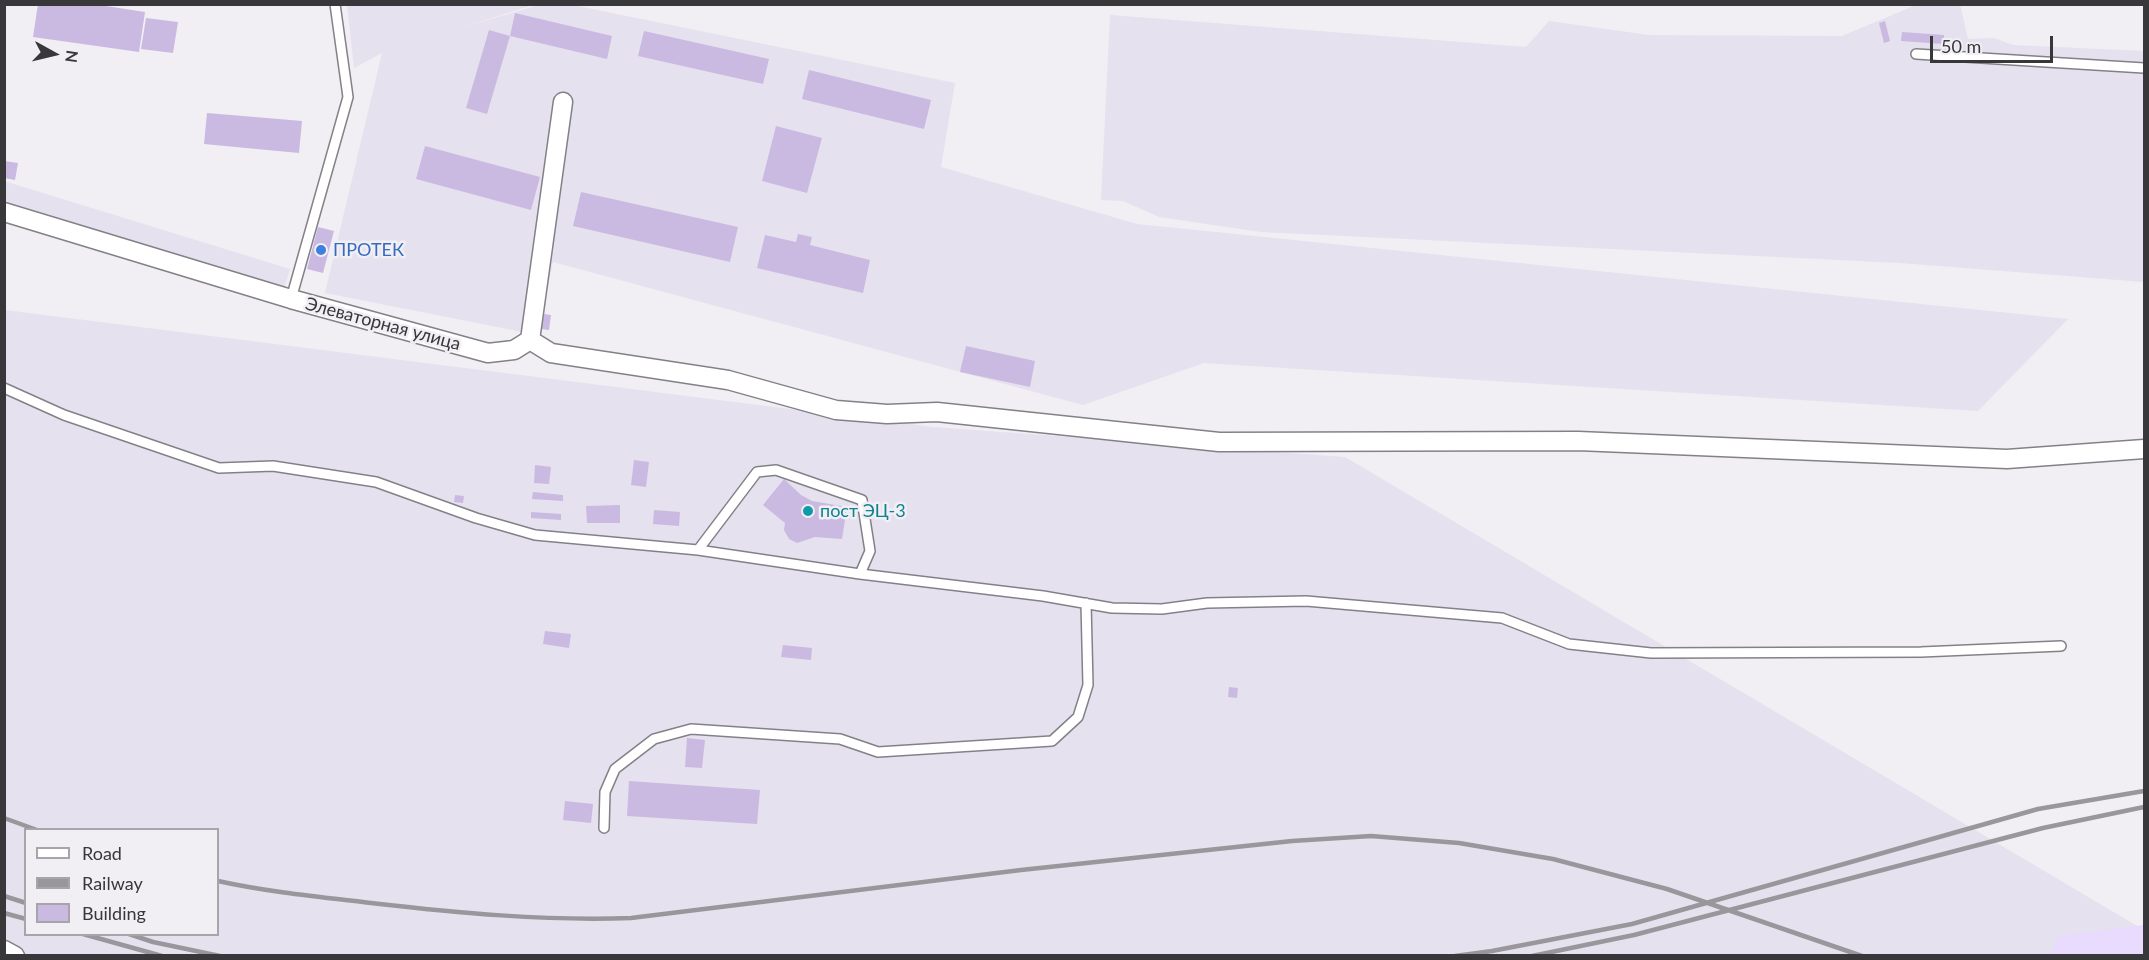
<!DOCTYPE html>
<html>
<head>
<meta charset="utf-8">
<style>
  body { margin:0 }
  #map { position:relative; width:2149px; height:960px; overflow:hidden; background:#f1eef4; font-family:Lato,sans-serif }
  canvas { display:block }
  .frame { position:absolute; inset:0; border:6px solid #38373a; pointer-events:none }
  .legend { position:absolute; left:24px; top:828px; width:195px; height:108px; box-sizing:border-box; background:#f1eef4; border:2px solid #a7a5aa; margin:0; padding:8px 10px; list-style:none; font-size:18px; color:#38373a }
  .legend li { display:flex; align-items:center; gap:12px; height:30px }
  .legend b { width:30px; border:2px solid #a7a5aa }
  .north { position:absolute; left:24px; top:24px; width:60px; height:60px; -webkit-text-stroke:4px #f1eef4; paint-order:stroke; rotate:98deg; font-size:16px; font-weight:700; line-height:24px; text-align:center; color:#38373a }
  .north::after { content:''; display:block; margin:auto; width:21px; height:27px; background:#38373a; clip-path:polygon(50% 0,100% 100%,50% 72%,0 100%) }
  .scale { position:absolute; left:1930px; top:36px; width:123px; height:27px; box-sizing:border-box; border:3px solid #38373a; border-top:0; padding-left:8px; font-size:18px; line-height:21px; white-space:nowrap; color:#38373a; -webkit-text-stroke:4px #f1eef4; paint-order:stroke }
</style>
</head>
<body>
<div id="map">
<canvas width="2149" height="960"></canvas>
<div class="frame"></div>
<ul class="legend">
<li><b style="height:8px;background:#fff"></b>Road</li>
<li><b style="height:8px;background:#99979b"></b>Railway</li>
<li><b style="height:16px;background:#cabae2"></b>Building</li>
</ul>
<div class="north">N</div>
<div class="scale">50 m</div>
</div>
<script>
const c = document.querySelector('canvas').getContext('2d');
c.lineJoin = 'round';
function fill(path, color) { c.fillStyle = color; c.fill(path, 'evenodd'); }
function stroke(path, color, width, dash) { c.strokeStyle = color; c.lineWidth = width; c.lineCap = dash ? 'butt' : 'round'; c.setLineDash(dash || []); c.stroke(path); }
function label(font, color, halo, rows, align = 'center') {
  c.font = font + ' Lato,sans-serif'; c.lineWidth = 5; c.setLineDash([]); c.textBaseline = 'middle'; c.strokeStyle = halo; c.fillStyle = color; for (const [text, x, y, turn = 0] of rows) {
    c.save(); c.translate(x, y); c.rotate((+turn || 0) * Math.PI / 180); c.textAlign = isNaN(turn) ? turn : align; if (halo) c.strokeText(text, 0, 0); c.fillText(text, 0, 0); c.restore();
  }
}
const built = new Path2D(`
  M568,4L955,83L941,167L1137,224L2068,319L1978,411L1204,363L1083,405L553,262L538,335L325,293L382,53L354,68L347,5H533L460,28L539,5Z
  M1960,4L1968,39L1994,38L2013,45L2144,51V282L1900,263L1261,232L1159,217L1123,201L1101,200L1110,15L1526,47L1549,21L1649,35L1842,36L1916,5Z
  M4,181L290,269L284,289L5,201Z
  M5,310L933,427L1345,457L2144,930V956H5ZM26,830H218V934H26Z`);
const green = new Path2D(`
  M2144,925V955H2051L2057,936Z`);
const building = new Path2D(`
  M38,4H93L145,12L139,52L33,37Z
  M515,13L612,36L607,59L510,36Z
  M146,18L178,22L173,53L141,49Z
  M1885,21L1890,41L1884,43L1879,23Z
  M489,30L510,36L487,114L466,108Z
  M644,31L769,59L763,84L638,56Z
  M1902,32L1944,35V44L1901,41Z
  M809,70L931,100L924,129L802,99Z
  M207,113L302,121L299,153L204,144Z
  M776,126L822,138L807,193L762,181Z
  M425,146L540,177L531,210L416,179Z
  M4,161L18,163L15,180L4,178Z
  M581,192L738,227L730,262L573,226Z
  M318,227L334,231L323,273L307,269Z
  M798,234L812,237L810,245L870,260L863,293L757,268L765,235L796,242Z
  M544,314L551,315L549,330L541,329Z
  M966,346L1035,361L1030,387L960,372Z
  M634,460L649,462L646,487L631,485Z
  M535,465L551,467L549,484L534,483Z
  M784,479L801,495L812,501L847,507L842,539L815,537L797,543L789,539L784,530L785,523L763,505Z
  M533,492L563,495V501L532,499Z
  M455,495L464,496L463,503L454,502Z
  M620,505V523H587L586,506Z
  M654,510L680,512L679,526L653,524Z
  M531,512L561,514V520L531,518Z
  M545,631L571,634L569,648L543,644Z
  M783,645L812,648L811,660L781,657Z
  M1229,687L1238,688L1237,698L1228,697Z
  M687,738L705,740L702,768L685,767Z
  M629,781L760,790L757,824L627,816Z
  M565,801L593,804L591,823L563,820Z`);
const service = new Path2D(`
  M1916,54L2144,68
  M291,299L348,97L335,4
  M4,388L64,415L219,468L273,466L376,482L476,518L535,535L698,550L860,574L870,551L862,500L776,470L757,472L698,550
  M860,574L1043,596L1112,608L1162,609L1207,603L1306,601L1502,618L1569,644L1651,653L1921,652L2061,646
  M604,828L605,792L615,769L654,739L691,729L840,739L878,752L1052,741L1078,717L1088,685L1086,603`);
const minor = new Path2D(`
  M4,212L291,299L488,353L514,350L530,340L563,102
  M530,340L551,353L728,380L836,410L887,414L937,412L1219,442L1578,441L2007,459L2144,449
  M4,950L15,956`);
const rail = new Path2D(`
  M4,818L37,830
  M218,881C268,892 320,897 371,903C458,913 544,921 631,918L1021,870L1292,841L1371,836L1459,843L1553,859L1667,889L1862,956
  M4,896L26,903
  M4,913L26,919
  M83,934L162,956
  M129,934L153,942L220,956
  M1455,956L1492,951L1632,924L2038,809L2144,791
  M1532,956L1634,935L2043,828L2144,807`);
const markers = [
  [321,250,6,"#3f7fe0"],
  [808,511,6,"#0f9aa8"]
];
const shopNames = [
  ["ПРОТЕК",333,250]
];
const streetNames = [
  ["Элеваторная улица",383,324,15]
];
const cultureNames = [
  ["пост ЭЦ-3",820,511]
];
fill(built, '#e6e1ee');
fill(green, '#e9dbfe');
fill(building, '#cabae2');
stroke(service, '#838187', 12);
stroke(minor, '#838187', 21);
stroke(service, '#fff', 9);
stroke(minor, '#fff', 18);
stroke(rail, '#99979b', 4.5);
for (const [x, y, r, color] of markers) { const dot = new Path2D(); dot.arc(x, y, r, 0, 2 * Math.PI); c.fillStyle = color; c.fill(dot); stroke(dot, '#f1eef4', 2); }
label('18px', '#366cbe', '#f1eef4', shopNames, 'left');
label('18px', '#38373a', '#f1eef4', streetNames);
label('18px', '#0d838f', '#f1eef4', cultureNames, 'left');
</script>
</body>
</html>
